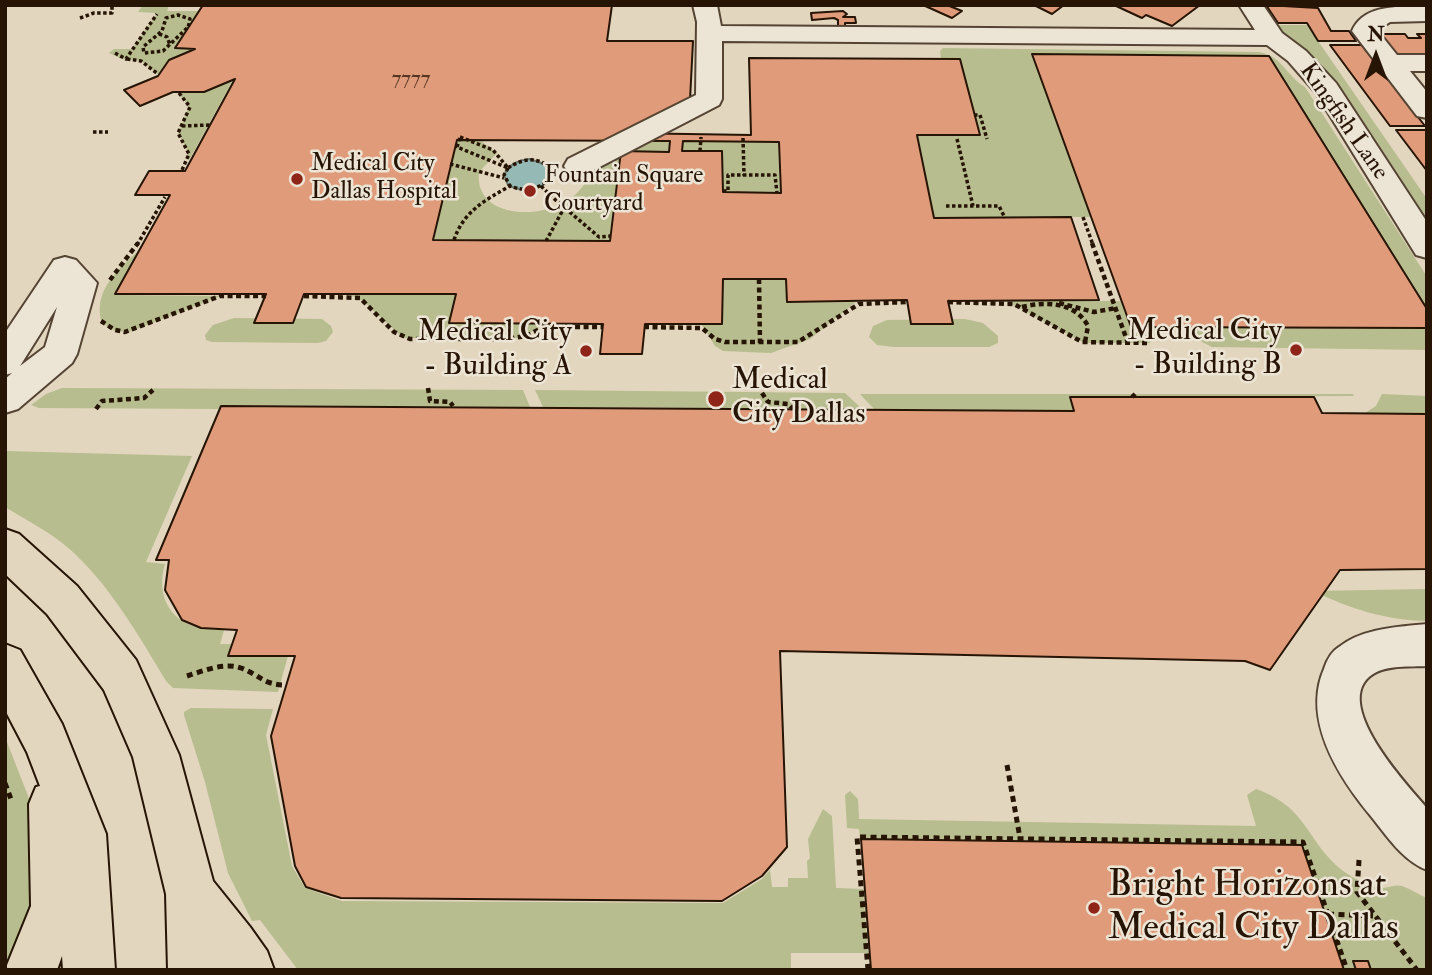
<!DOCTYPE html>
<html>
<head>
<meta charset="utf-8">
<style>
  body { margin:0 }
  #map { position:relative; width:1432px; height:975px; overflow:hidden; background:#e2d6be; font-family:"IM FELL Double Pica",serif }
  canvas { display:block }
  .frame { position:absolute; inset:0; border:7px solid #261405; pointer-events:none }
  .north { position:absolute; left:1341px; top:21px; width:70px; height:70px; -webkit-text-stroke:5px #ece4d5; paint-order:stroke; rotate:0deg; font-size:19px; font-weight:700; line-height:28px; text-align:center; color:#261405 }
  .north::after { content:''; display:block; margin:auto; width:24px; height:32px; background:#261405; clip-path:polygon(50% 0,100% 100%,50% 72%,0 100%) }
</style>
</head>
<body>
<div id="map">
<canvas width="1432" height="975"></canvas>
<div class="frame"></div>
<div class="north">N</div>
</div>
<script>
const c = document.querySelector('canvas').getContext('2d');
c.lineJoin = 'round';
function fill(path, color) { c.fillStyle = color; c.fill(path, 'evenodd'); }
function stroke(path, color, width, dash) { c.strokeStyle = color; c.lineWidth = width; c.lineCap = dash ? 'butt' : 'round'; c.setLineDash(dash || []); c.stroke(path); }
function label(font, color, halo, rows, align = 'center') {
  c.font = font + ' "IM FELL Double Pica",serif'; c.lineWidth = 5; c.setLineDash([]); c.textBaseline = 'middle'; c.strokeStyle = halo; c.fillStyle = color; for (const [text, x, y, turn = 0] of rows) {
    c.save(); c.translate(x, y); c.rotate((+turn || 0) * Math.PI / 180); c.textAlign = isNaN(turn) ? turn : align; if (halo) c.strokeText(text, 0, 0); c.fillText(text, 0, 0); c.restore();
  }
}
const green = new Path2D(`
  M143,5H169L167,11H199L175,48L195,49L168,60L159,75L141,61L122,59L109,53L114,49H132L157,13L138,12Z
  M1271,25H1307L1427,199V218L1321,63Z
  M943,48L1258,52C1282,55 1286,76 1305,87L1424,272L1427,277V309L1269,56L1032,54L1091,217H934L918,136L980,135L960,59H941L940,51Z
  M233,80L189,160L186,147L178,134L189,106L176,91H207Z
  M457,140L481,141L497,153L479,172C472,230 583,222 590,168L634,142H778L780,192H723L722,151H621L609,240H434Z
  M137,252L115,295L221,296L129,332L115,331L102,323C92,293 117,270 137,252Z
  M720,278H785L787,303L856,302L810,339L771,353L723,351L715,346L702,325H720Z
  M350,295H455L449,324H547L519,338H403L363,301Z
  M1006,301H1121L1130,327H1155V337L1150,343H1084Z
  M234,318L322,319L331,326L333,332L326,341L318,343L212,342L206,340L205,335L213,325Z
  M965,319L983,323L998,336V343L989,347H894L877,345L869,337L873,326L887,320Z
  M1189,327L1427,328V350L1212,347L1202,342Z
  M62,388L523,390L530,407L221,405L219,409L39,408L31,405L46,394Z
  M535,390L845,393L862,409L543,407Z
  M860,394H1353L1354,396L1070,397L1074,411L874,409Z
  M1382,394L1427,396V413H1365L1376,406Z
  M5,451L192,456L146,562L165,564C157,588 165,616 191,625C201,629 215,626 225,627L220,644L291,645L278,692L173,688L166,681C139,636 112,589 74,553C54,534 28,521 5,507Z
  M1427,589V621C1385,620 1351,609 1313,591Z
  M191,708L273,709L266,735L292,866L305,888L342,901L723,903L762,879L770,870L772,887H788V878H808L807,861L810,858L808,839L823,809L832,816L836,888L863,889L868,953H791V970H298L260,920L252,921L228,873L205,782L184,715V712Z
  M5,737L32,806L49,878L5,970Z
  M1256,789C1310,808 1306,844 1346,873C1355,879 1370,887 1381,888C1389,888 1394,884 1402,886C1411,889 1419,895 1427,898V970H1344L1301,845L860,839L859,829L847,828L845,795L850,791L858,799L859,819L1256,826L1247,795Z`);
const water = new Path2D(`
  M530,159L549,166L552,176C542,191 523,193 508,185L504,175C509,164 519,160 530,159Z`);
const building = new Path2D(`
  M203,5H612L607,41H693L690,100L624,133L751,135L749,58L960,59L980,135H917L934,218L1071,217L1099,300L948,301L953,324H911L907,300L787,302L786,279H723L722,324H645L642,354H600L603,324L449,323L456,294H304L293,323H254L266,294H115L170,195H135L149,171H185L235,79L204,92H173L140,106L124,90L158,76L169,60L195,49L175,48ZM457,140L670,141L669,152L621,151L610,241L433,240ZM683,141L779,142L781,193L723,192L722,151H682Z
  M923,5H947L962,11L952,18Z
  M1034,5H1064L1052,14Z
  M1114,5H1200L1172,26L1146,15L1142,18Z
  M1266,5L1318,8L1331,31H1349L1356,41H1318L1307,23H1278Z
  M843,11L847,14L843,17H855L856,23H845V27H838V20L834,18L812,20L811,13Z
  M1375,34H1405L1408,38H1421L1417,34H1427V54H1395Z
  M1330,45H1362L1425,126H1390Z
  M1032,54L1269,56L1427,309V328L1131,327Z
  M1396,130H1427V171Z
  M1070,397H1314L1322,413L1427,414V569L1340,570L1270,670L1245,661L780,651L787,847L762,876L722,901L341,898L306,887L295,866L271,736L295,656H228L237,630L201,628L182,620L165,590L169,560H156L221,406L1074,411Z
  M861,839L1302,845L1344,970H871Z
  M1353,961H1368L1371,970H1356Z`);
const pathFar2 = new Path2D(`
  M80,18L94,13H112V5
  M187,28L163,51L144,53L143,47L162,31L166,18L178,15L190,19L188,28
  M159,34L167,37L170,45
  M115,53L126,59L157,14
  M127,59L141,61L158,74
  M179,93L190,107L178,133L189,154L182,170
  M974,115H980L987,139
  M182,126L210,125
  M93,132H108
  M460,137L493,150L508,168L457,147Z
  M743,138L744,175H775L777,193
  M957,139L973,206
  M700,151L701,137
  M450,164L504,178
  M508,168L504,175L510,186
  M508,168C523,158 538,156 551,169
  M541,186L564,208L546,241
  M723,191H728V175H744
  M946,206H999L1005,218
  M565,208L599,237L611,236
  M1083,217L1093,245
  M454,240C463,212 485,200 510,186C526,192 539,190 551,177
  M137,245L165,197`);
const pathFar1 = new Path2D(`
  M1092,243L1128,343
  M759,279L760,343
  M110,280L138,243
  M304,296L360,298L394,332L410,339H506L526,336L544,327H603
  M948,302L1014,304L1082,342L1150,343
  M1059,303L1094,312L1116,308
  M1022,307C1046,301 1075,302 1088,326L1085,342
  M101,321L115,330L125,332L220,296H266
  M644,327L702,328L715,339L725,342H798L859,304L907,302
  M428,388L430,401L450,402L453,406
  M762,393L768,402L788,404L793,409
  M1132,394L1135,397
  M96,409L102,401L144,398L153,390`);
const path = new Path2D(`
  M187,676C203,671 224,662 241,668C260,675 263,685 286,685
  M1007,765L1020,838
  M5,783L12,802
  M1359,860L1357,892L1417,970
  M1328,914L1373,916
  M868,970L857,837L1303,842L1347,970`);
const minor = new Path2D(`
  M693,5H717L721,26L1255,30L1239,5H1263L1282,33L1306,51L1336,83L1427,222V258L1416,255L1316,93L1288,61L1267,45L722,41V99L719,105L588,173L578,175L568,173L564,166L568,159L696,95L697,22Z
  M1427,7V21L1390,22L1377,30L1397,55H1427V71H1410L1427,92V118L1417,116L1352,31C1364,3 1401,7 1427,7Z
  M65,257L76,260L97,283L77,354L72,363L18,409L5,413V379L12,373L5,375V333L54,260ZM57,307L45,347L20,366Z
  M1427,624V666C1410,667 1387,665 1373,674C1329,702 1407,785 1427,808V870C1402,860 1387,836 1370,815C1338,776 1302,720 1324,669C1327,660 1331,652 1339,647C1363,628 1398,627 1427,624Z`);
const major = new Path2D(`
  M5,529L19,534L77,586L136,660L179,755L213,881L250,927L267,951L274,970H168L166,894L133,757L104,690L47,614L5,574Z
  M5,644L20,650L62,724L106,834L115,970H63L62,956L57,970H5L31,906L29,804L36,787L40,786L27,752L5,710Z`);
const markers = [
  [297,179,7,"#8f2418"],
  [530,191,7,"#8f2418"],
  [1296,350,7,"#8f2418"],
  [586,351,7,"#8f2418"],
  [716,399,9,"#8f2418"],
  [1094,908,7,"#8f2418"]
];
const farNumbernames = [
  ["7777",411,79]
];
const farStreetnames = [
  ["Kingfish Lane",1343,122,55]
];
const farPoinames = [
  ["Medical City",311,165],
  ["Dallas Hospital",311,193],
  ["Fountain Square",544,177],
  ["Courtyard",544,205]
];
const poiNames = [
  ["Medical City",1282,333],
  ["- Building B",1282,367],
  ["Medical City",572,334],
  ["- Building A",572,368],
  ["Medical",732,382,"left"],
  ["City Dallas",732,416,"left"]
];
const nearPoinames = [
  ["Bright Horizons at",1108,887],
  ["Medical City Dallas",1108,930]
];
fill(green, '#b7bd8f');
fill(water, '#95b9b4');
stroke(water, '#69776e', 2);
fill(building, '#e09b7a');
stroke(building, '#261405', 2);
stroke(minor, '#543', 4);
stroke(major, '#261405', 4);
stroke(pathFar2, '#261405', 3.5, [3.5, 2.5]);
stroke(pathFar1, '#261405', 4.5, [5, 3.5]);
stroke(path, '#261405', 5, [6, 4.5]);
fill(minor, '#ece4d5');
fill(major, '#e2d6be');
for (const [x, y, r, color] of markers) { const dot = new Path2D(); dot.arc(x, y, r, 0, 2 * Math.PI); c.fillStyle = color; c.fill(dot); stroke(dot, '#ece4d5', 2.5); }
label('21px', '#543622', null, farNumbernames);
label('24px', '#261405', '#ece4d5', farStreetnames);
label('24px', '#261405', '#ece4d5', farPoinames, 'left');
label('30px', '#261405', '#ece4d5', poiNames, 'right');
label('37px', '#261405', '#ece4d5', nearPoinames, 'left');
</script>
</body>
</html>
